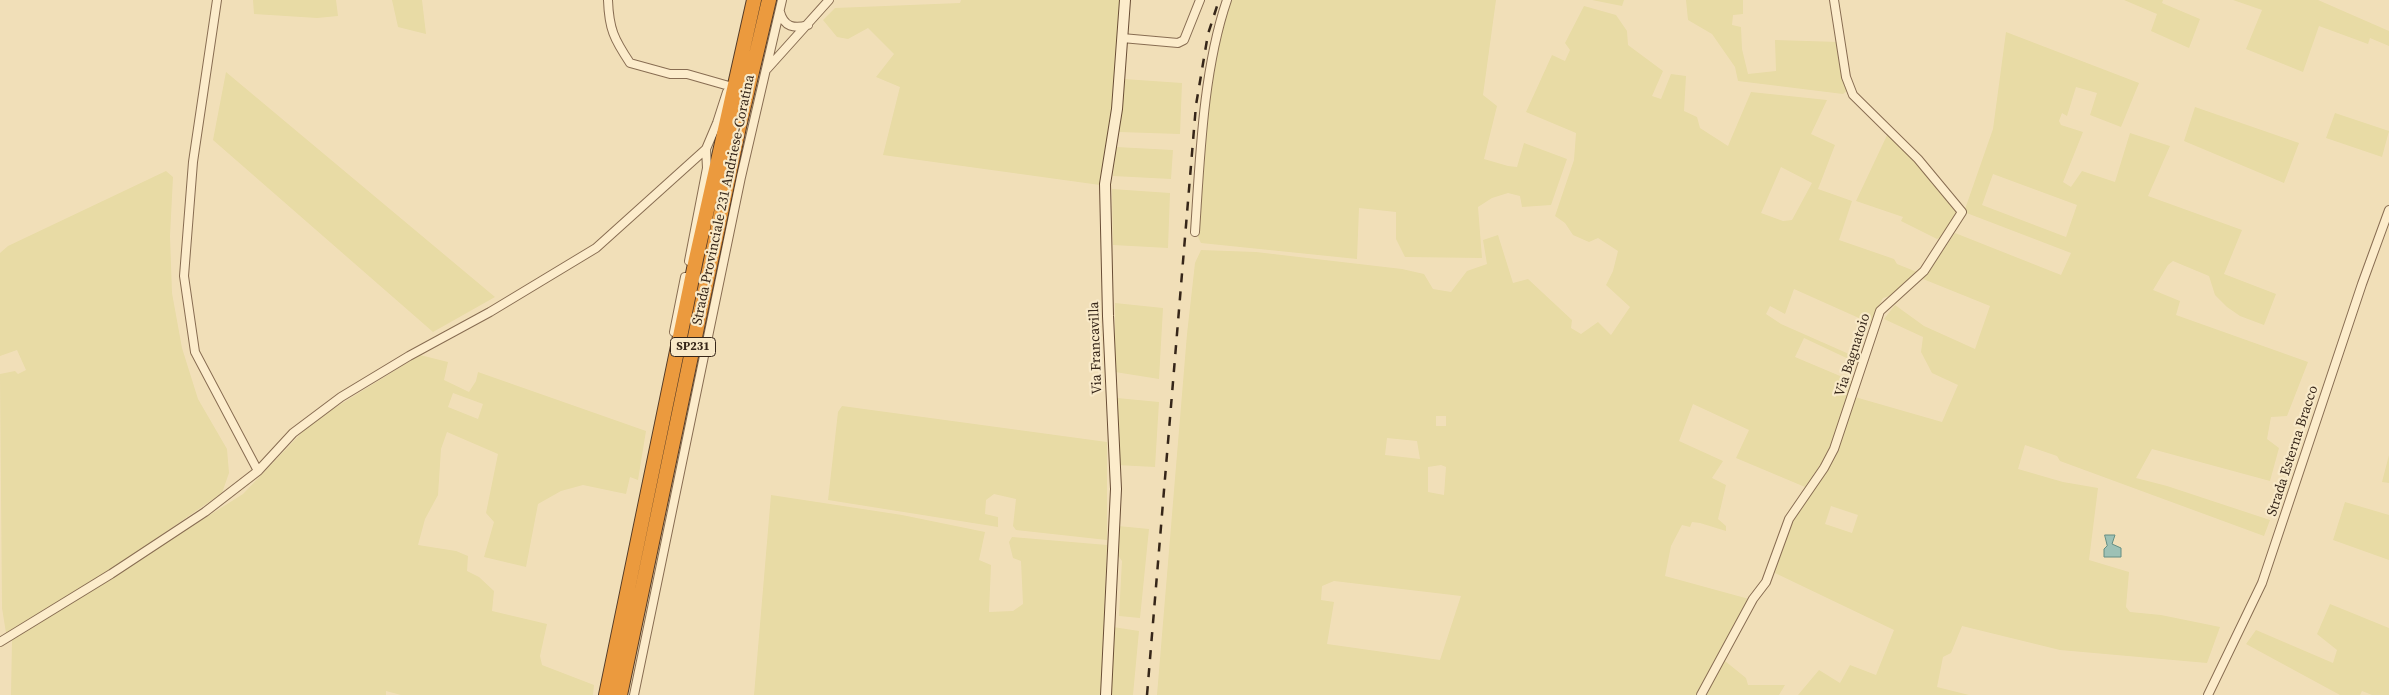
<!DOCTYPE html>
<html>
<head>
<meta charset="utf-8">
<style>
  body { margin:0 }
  canvas { display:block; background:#f1dfb8 }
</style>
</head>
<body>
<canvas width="2389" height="695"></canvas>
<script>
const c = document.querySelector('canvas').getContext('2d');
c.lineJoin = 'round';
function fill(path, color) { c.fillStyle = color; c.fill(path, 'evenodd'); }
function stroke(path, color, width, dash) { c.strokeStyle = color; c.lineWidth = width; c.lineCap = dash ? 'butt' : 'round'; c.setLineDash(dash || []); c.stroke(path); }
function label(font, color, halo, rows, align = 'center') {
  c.font = font + ' "Source Serif 4",serif'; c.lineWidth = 4.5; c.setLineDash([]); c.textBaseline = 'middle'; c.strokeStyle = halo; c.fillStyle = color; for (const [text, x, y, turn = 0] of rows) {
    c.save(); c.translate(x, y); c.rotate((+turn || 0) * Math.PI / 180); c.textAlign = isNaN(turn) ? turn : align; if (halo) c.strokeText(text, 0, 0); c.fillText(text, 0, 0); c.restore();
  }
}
const farmland = new Path2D(`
  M253,0H336L338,16L317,18L254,14Z
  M392,0H422L426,34L398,27Z
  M961,0H1120L1117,74L1100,185L883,155L900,87L876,77L894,54L868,28L848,39L837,37L823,20L835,8L960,3Z
  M1228,0H1496L1483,95L1497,106L1484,159L1508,166L1517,167L1524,143L1567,159L1551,205L1522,207L1520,196L1508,193L1492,198L1478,207L1482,258L1405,257L1396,239V212L1359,208L1357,259L1201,243L1196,233L1207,99Z
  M1592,0H1624L1622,6Z
  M1686,0H1743V14L1733,15L1732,25L1741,27L1742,49L1748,74L1776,71L1775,40L1839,42L1848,90L1843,94L1738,81L1735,67L1712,34L1688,20Z
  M2124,0H2163L2162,3L2200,19L2189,48L2151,31L2157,14Z
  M2233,0H2318L2389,31V46L2370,38L2368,44L2319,26L2303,72L2246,49L2262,10Z
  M1584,6L1616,15L1627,31L1628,45L1663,71L1652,96L1661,99L1671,74L1686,76L1684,111L1697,117L1700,128L1728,146L1751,92L1827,100L1811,134L1835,145L1818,189L1852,201L1839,240L1894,259L1897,264L1917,272L1893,295L1883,298L1870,323L1794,289L1785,314L1770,306L1766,314L1781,324L1858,358L1855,362L1804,338L1795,357L1852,381L1830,453L1805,487L1736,458L1749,430L1693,404L1679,441L1723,461L1712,478L1726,485L1718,519L1726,526V531L1700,523L1692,522L1690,527L1682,525L1671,546L1665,576L1749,599L1717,665L1697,695H1157L1187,334L1195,263L1201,250L1256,252L1402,269L1424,274L1433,289L1451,292L1467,271L1487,264L1483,240L1498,235L1513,283L1528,279L1572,320L1571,328L1581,334L1598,322L1611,335L1630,307L1606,285L1613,271L1618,251L1598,238L1589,242L1573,235L1565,223L1555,216L1574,160L1576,133L1526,112L1552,55L1565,61L1570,50L1565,43ZM1781,167L1812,183L1792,220L1783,221L1761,213ZM1436,416H1446V426H1436ZM1387,438L1417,441L1420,459L1385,455ZM1441,465L1446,467L1444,495L1428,492V467ZM1334,581L1461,596L1440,660L1327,644L1334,602L1321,600L1322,586Z
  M2006,32L2139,83L2121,127L2090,115L2097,93L2076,87L2067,116L2062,113L2059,121L2061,125L2083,132L2063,182L2071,187L2082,171L2115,182L2130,133L2170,146L2148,196L2242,230L2224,274L2276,294L2264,325L2240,316L2227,307L2215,295L2209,276L2173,261L2168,265L2153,290L2180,301L2176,315L2308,362L2287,416L2271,417L2267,439L2279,448L2270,481L2152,449L2136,478L2167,486L2270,520L2264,536L2060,461L2057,456L2025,445L2018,469L2063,482L2098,488L2089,560L2129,572L2126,607L2130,612L2161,615L2220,627L2207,663L2060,650L1962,626L1951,653L1943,657L1937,687L1969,695H1798L1819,670L1840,683L1850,665L1876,675L1894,630L1775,573L1790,518L1837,452L1855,397L1942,422L1958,385L1932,373L1921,352L1923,337L1884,319L1895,305L1924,326L1975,349L1990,306L1923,279L1955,233L2061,275L2071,253L1964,212L1993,129ZM1993,174L2077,205L2066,237L1982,205ZM1831,506L1858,515L1852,533L1825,524Z
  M226,72L495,297L433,332L213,140Z
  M1124,79L1182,83L1180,134L1119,132Z
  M2195,107L2299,143L2284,183L2184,141Z
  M2335,113L2389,131L2382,157L2326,138Z
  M1889,131L1958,209L1948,233L1937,239L1901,221L1903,217L1856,201Z
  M1116,147L1173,150L1171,179L1113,176Z
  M166,171L173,177L170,236L172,293L182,348L198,399L227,449L229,473L222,493L61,604L10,634L6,633L2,608L0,374L15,371L18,374L26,370L17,350L0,356V253L8,246Z
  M1112,189L1170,193L1168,248L1113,245Z
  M1115,303L1163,308L1159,379L1115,372Z
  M420,355L448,362L444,380L469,392L476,381L478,372L646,431L638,480L630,477L626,494L583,485L561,491L538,504L526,567L484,557L494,522L486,513L498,454L447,432L441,449L438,495L425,519L418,545L456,551L468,556L467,571L479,577L494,591L492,611L547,624L540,656L542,665L594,685L593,695H401L386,691V695H11L12,640L243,494L312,422ZM453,393L483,404L478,419L448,407Z
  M1117,398L1159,402L1155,467L1116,465Z
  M842,406L1107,442V540L1016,530L1013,526L1016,499L994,494L986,500L985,514L998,517V527L828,500L838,412Z
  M2389,455V483L2382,482Z
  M771,495L902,515L985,532L979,560L991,565L989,612L1013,611L1023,604L1021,561L1013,558L1009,542L1012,537L1107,545L1101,695H754Z
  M2345,502L2389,515V560L2333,540Z
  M1118,526L1149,529L1140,618L1119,616L1122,561L1117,554Z
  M2330,604L2389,628V695H2372L2362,691L2360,695H2340L2246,644L2256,630L2333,663L2337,650L2317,634Z
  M1113,627L1139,631L1133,695H1110Z
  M1725,661L1746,678L1748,685H1785L1779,695H1703Z`);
const water = new Path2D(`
  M2105,535H2115L2112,544L2121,548V557H2104V549L2107,546Z`);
const street = new Path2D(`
  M217,0L193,162L184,276L195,352L258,471
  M608,0C609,29 614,39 630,63L670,74H687L729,86
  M780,12C784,27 794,29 808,25
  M1122,38L1178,43L1184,40L1200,0
  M767,69L829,0
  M1195,232C1200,158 1203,70 1227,0
  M689,261L707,168L706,149
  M674,332L685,277
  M0,642L111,574L205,512L258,471L293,433L341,397L409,356L490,312L596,248L706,149L717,123L727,92
  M634,695L741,177L782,0
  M1701,695L1753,599L1766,582L1789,519L1824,468L1834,449L1880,311L1924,271L1962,212L1918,159L1853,95L1846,77L1834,0
  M2208,695L2262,583L2362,284L2389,210`);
const secondary = new Path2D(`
  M1106,695L1116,489L1108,316L1105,184L1117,109L1125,0`);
const highway = new Path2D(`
  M606,695L696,259L754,0
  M620,695L739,127L769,0`);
const rail = new Path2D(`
  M1147,695L1196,105L1208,34L1219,0`);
const shields = [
  [693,347,45]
];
const shieldNames = [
  ["SP231",693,347]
];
const streetNames = [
  ["Strada Provinciale 231 Andriese-Coratina",724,200,-78],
  ["Via Francavilla",1096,348,-92],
  ["Via Bagnatoio",1853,355,-72],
  ["Strada Esterna Bracco",2293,451,-72]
];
fill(farmland, '#e8dba5');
fill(water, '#9dc1b5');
stroke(water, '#658e83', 1);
stroke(street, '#886d52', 10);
stroke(secondary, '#6a4e36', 12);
stroke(highway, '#553b27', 16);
stroke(street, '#fceccb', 8);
stroke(secondary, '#fceccb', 10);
stroke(highway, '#eb9a3e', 14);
stroke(rail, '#362619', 2.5, [9, 9]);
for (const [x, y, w] of shields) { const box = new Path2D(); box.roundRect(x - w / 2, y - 9.5, w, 19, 4); c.fillStyle = '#f8e9c8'; c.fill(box); stroke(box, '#362619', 1); }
label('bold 12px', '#362619', null, shieldNames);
label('14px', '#362619', '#f8e9c8', streetNames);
</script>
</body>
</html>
